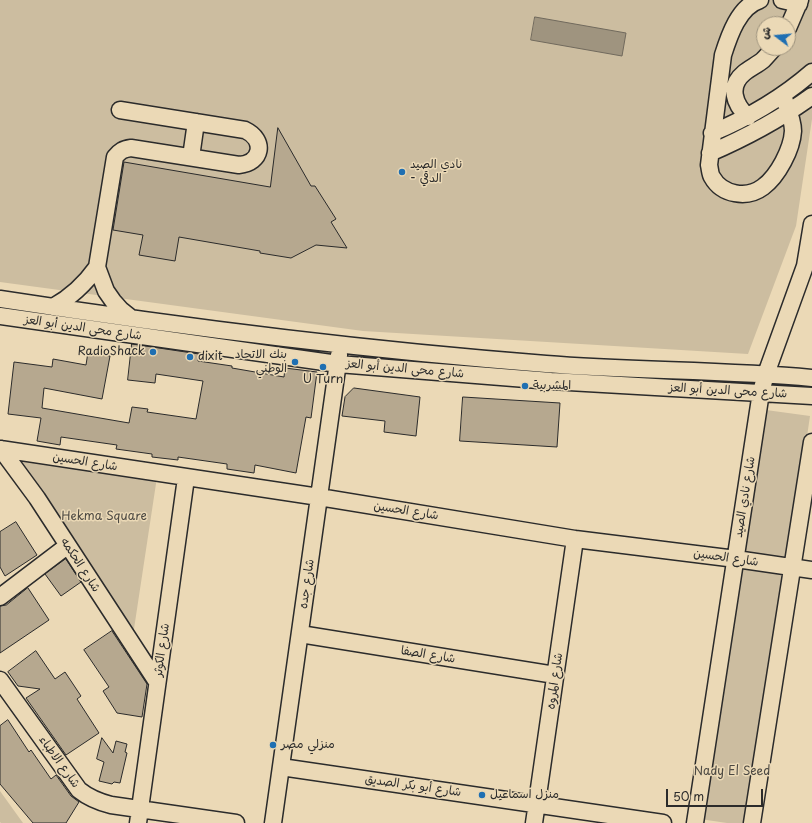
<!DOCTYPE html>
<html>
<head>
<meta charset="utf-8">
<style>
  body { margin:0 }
  #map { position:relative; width:812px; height:823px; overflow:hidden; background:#ebd9b6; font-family:"Playpen Sans","Playpen Sans Arabic",sans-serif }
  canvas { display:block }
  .north { position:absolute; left:756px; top:16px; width:40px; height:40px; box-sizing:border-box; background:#ebd9b6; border:1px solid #9e937e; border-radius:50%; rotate:286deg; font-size:11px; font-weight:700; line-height:16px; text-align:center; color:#2b2b2b }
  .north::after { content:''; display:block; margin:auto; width:14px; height:18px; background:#1f6fb2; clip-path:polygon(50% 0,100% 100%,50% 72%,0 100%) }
  .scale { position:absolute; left:666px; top:789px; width:97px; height:18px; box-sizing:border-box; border:2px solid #2b2b2b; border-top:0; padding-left:5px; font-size:12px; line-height:14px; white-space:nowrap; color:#2b2b2b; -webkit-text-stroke:3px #ebd9b6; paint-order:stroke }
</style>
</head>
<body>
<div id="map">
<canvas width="812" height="823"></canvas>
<div class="north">ش</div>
<div class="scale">50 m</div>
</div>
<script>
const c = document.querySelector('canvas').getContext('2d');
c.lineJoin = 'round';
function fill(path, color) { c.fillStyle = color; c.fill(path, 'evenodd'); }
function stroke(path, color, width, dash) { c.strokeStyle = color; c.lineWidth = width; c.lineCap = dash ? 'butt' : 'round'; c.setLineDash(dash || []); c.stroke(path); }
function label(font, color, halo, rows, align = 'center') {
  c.font = font + ' "Playpen Sans","Playpen Sans Arabic",sans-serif'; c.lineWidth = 3; c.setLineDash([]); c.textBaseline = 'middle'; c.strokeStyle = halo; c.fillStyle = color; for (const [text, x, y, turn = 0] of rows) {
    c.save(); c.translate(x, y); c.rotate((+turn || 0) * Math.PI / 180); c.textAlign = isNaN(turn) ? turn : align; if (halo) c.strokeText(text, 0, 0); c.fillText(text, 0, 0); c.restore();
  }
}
const green = new Path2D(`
  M0,0H812V119L796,226L748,354L363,331L0,282ZM764,24H788V48H764Z
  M766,410L810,416L789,559L745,553Z
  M0,455L157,477L132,642Z
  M742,567L788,575L747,823H727L700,819Z
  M0,791L23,823H1L0,822Z`);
const water = new Path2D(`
  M535,17L626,33L622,56L531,40Z`);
const building = new Path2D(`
  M278,128L311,186H315L336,219L331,222L347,248L316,245L291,258L260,253V251L179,237L175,261L139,255L143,235L113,230L124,162L270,187Z
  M132,344L199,354L198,361L232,366V368L284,377L285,368L317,372L311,418L306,417L296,473L255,465L254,473L227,469V464L178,457V460L152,457V454L116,449L117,445L61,437L60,445L37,441L41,418L8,414L14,362L52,367L53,359L86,365L88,352L110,356L102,399L44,388L42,408L129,423L132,407L148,409L147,412L196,419L203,381L156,374L155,383L128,380Z
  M354,388L420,397L416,436L384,432L385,421L342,416L345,397Z
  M463,397L560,403L557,447L460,441Z
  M16,522L37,555L5,576L0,567V532Z
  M66,559L81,582L61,596L45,574Z
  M28,588L49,620L0,653V606L6,605Z
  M112,631L147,684L142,717L117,713L103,691L109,687L84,650Z
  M36,651L55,679L65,672L81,696L77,699L99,733L66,755L26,698L40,689L18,686L8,672Z
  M8,720L29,752L31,750L51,779L56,775L71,796L79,802L66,823H33L0,784V726Z
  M102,738L113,753L116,741L127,744L125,752L127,753L120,783L114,782L112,784L99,781L104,762L97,759Z`);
const minor = new Path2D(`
  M760,0C739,6 729,36 723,55L709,165C710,169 710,174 712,177C722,195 747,199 763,187C778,176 792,149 793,131C793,119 787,107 783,96
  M782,0L799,4
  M788,28L800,0
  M120,110L245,130C266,140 262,163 239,165L131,148C123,149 120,151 115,157L97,267L106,291L113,301L121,310L131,318
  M748,117C734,104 728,86 744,73C750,68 757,65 763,60C767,56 770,52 774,48
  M712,133C750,117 781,99 812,72
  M710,153C747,137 779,120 812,96
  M191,157L196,122
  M0,299C181,327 363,350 546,364C634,371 723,370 812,378
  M53,307C71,297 85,284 97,267
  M0,316L338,364L551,381L812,396
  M0,449L319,497L575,539L736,559L812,570
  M1,449L37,498L157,682
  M0,597L67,546
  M300,634L555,675
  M0,680L79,790C89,798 99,802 111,805L236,823
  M281,767L663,823
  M138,823L186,478
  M273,823L339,355
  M534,823L575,539
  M695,823L761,392L766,374L805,266L812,224
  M752,823L812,442`);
const markers = [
  [402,172,4,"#1f6fb2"],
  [153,352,4,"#1f6fb2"],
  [190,357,4,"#1f6fb2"],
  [295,362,4,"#1f6fb2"],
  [323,367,4,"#1f6fb2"],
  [525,386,4,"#1f6fb2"],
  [273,745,4,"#1f6fb2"],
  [482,795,4,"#1f6fb2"]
];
const poiNames = [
  ["نادي الصيد",410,165],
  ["- الدقي",410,179],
  ["RadioShack",145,352,"right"],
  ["بنك الاتحاد",287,355,"right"],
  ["الوطني",287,369,"right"],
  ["dixit",198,357],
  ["U Turn",323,380,"center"],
  ["المشربية",533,386],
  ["منزلي مصر",281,745],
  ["منزل اسماعيل",490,795]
];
const streetNames = [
  ["شارع محى الدين أبو العز",83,328,8],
  ["شارع محى الدين أبو العز",405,369,5],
  ["شارع محى الدين أبو العز",728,391,3],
  ["شارع الحسين",85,462,9],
  ["شارع نادي الصيد",745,497,-81],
  ["شارع الحسين",406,511,9],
  ["شارع الحسين",726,558,8],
  ["شارع الحكمه",80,565,57],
  ["شارع جده",307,584,-82],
  ["شارع الكوثر",162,650,-82],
  ["شارع الصفا",428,655,9],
  ["شارع المروه",555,681,-82],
  ["شارع الاطباء",59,762,54],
  ["شارع أبو بكر الصديق",413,786,8]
];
const parkNames = [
  ["Hekma Square",104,517],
  ["Nady El Seed",732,772]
];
fill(green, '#ccbda0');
fill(water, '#9f947f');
stroke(water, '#716a5d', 1);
fill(building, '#b6a88f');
stroke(building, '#2b2b2b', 1);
stroke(minor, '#2b2b2b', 19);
stroke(minor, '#ebd9b6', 16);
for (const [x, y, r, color] of markers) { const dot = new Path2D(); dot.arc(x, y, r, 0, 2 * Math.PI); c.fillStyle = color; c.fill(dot); stroke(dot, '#ebd9b6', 1.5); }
label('12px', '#2b2b2b', '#ebd9b6', poiNames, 'left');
label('12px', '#2b2b2b', '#ebd9b6', streetNames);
label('12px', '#4b4842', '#ebd9b6', parkNames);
</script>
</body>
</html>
